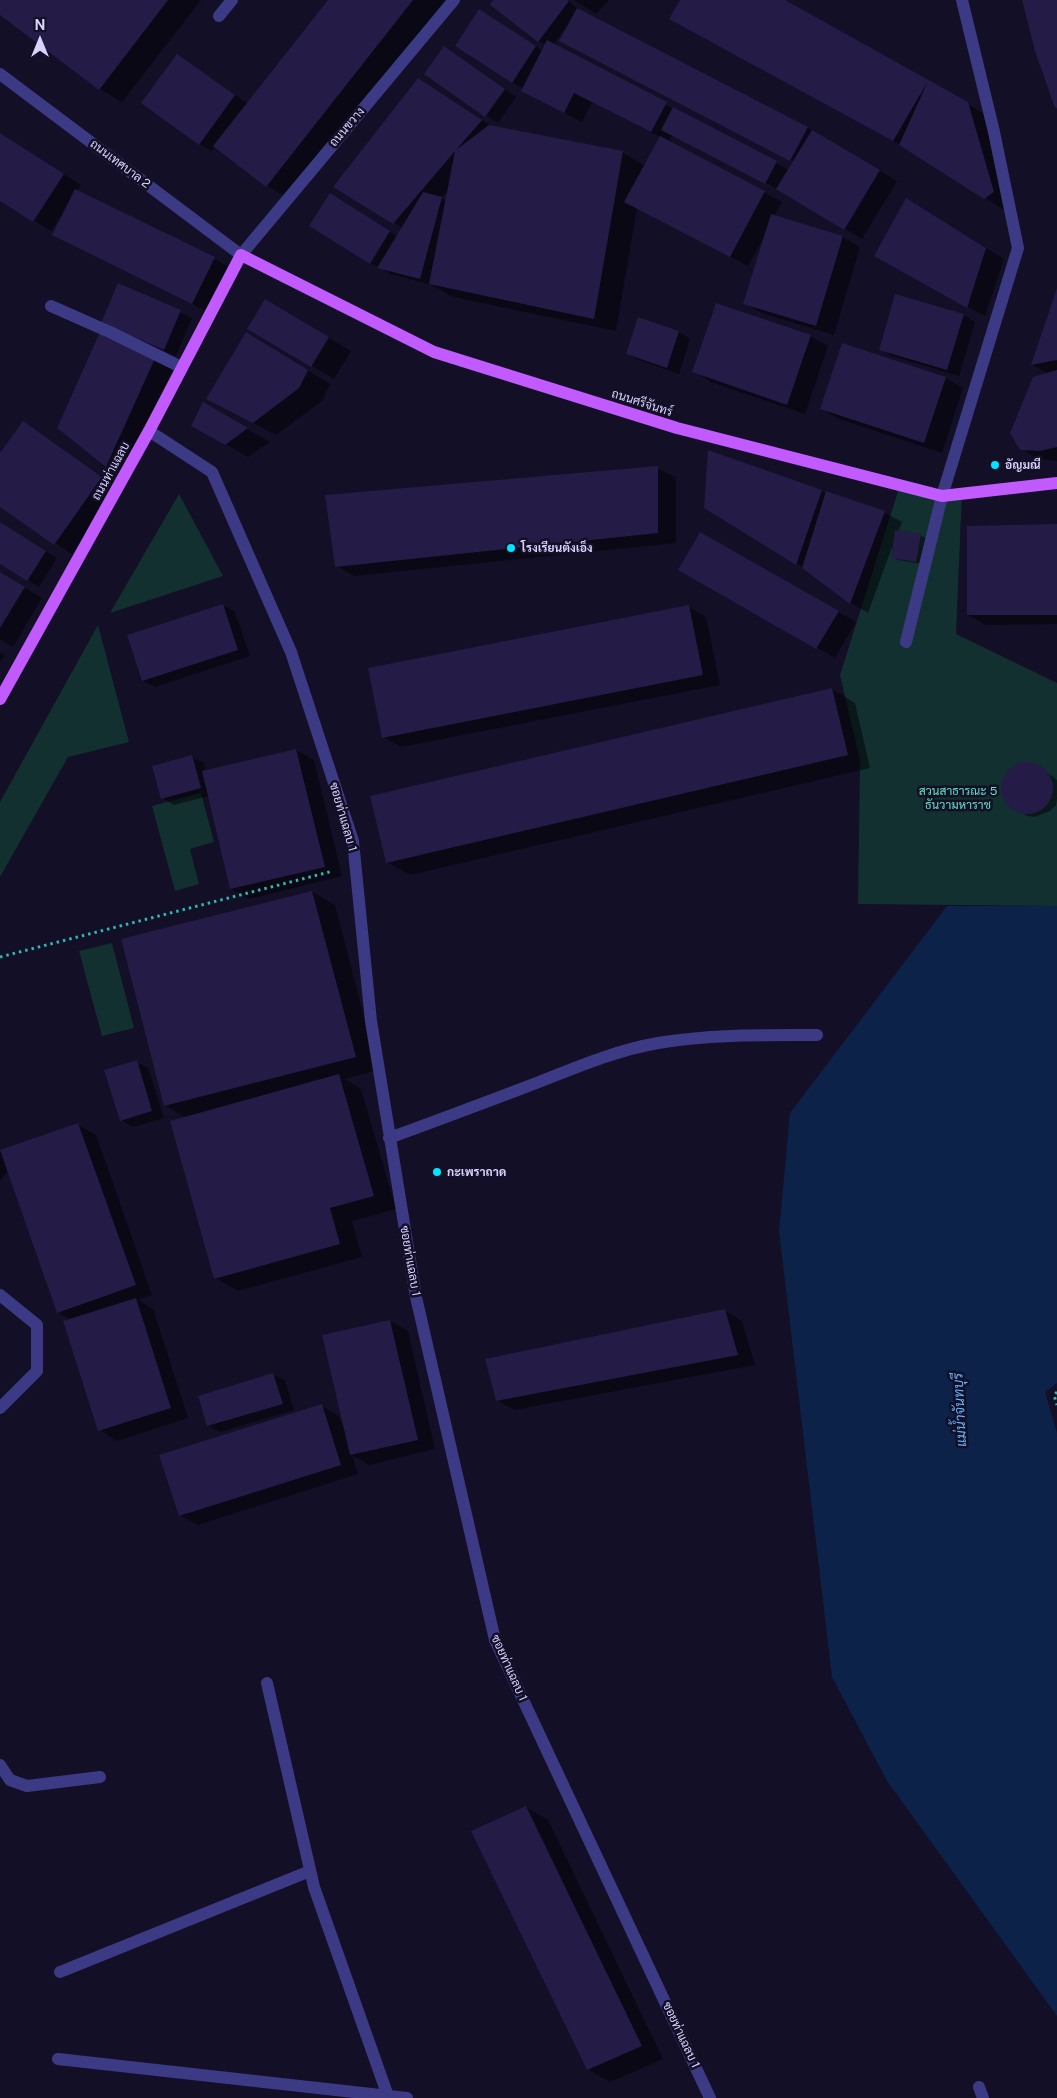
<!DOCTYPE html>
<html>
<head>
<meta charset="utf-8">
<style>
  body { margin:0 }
  #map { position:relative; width:1057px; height:2098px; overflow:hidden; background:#130f26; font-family:"Public Sans",sans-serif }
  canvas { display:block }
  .north { position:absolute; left:15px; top:15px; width:50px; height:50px; -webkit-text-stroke:4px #130f26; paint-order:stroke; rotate:0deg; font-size:14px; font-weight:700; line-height:20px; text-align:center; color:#d9d4ff }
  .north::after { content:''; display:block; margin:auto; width:18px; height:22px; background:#d9d4ff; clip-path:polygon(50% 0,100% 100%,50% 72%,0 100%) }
</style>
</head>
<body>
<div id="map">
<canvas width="1057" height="2098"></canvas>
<div class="north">N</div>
</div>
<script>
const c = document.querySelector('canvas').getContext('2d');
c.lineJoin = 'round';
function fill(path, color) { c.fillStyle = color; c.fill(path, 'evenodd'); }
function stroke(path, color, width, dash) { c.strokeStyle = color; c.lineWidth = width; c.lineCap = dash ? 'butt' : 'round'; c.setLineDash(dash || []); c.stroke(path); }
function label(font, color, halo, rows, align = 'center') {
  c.font = font + ' "Public Sans",Sarabun,sans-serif'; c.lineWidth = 5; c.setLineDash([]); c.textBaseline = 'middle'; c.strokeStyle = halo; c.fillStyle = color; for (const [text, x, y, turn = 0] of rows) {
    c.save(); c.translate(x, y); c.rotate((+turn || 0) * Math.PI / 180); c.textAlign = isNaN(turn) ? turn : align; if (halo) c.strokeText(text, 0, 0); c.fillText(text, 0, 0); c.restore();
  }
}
const green = new Path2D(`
  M900,485L962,493L956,634L1057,683V906L858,904L860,761L840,675Z
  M179,494L223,576L110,613Z
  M98,625L129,742L68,757L0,877V802Z
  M201,793L214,842L190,849L199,884L175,891L152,806Z
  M112,943L134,1028L102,1036L79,951Z`);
const water = new Path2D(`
  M947,906H1057V1383L1045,1392L1057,1433V2016L887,1781L832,1677L779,1231L790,1113Z`);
const shadow = new Path2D(`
  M0,0H201L122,102L100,89L0,13Z
  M330,0H445L290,199L267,186L215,146L212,151L200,144L143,103L177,55L248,104Z
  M495,0H568L579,10L808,128L897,181L862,239L778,189L672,135L669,142L782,202L774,216L843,237L860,247L834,335L762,313L744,303L765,236L748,266L637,208L616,331L453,297L432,285L391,274L370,263L342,202L398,237L403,228L335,187L419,80L493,127L622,152L645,166L660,137L592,102L582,122L540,100L513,82L491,18L543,51L546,45L539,41ZM567,26L578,50L794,162L789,170L553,45ZM449,189L446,201L441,198Z
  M574,0H609L596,14Z
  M681,0H783L985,114L1011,202L1003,209L904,147L694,32Z
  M445,47L516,97L498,123L426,74Z
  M0,134L81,185L77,191L232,268L210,313L54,234L62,217L61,216L51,231L0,200Z
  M924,210L1004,259L985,316L893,266Z
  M119,284L192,318L176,356L114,329Z
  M1057,291V461L1039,459L1021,449L1049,374L1033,365Z
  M288,313L351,351L334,379L312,366Z
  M964,315L975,322L959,376L892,356L880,349Z
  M639,319L679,332L690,339L679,374L639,360L627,354Z
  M101,334L173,368L124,476L107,466L58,428Z
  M811,336L828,346L805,414L711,382L694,371Z
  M269,347L330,384L322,401L276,435L208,399Z
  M946,378L963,388L942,453L839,419L821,409Z
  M203,404L270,442L248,457L215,438Z
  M23,423L119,488L72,554L0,506V455Z
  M658,468L676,478V543L354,576L337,566L326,496Z
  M821,491L884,512L902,522L898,532L920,535L926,538L922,564L898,560L892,557V547L868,613L851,603L812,573L706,507Z
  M0,523L57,558L39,587L0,563Z
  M1057,525V624L986,625L968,615Z
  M701,533L856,622L835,658L680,569Z
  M0,573L42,598L13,647L0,639Z
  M223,605L235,612L250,656L155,687L143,681Z
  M689,607L706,617L720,685L401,747L383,737Z
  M0,652L5,655L0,662Z
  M832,689L855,703L870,768L410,875L387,862Z
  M296,750L314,760L342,876L249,899L231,889L209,796L174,805L162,798L192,757L204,763L206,772Z
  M1021,763L1038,765L1057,780V799L1056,805L1050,811L1035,817L1027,816L1007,803L1003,796V780L1013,767Z
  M312,892L335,905L378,1070L344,1079L361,1089L396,1209L352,1221L362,1257L238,1291L215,1278L186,1118L165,1105Z
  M136,1062L148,1068L164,1118L133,1127L121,1120Z
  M78,1125L96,1135L152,1295L138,1300L153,1309L188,1418L117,1441L100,1430L70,1320L58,1312L8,1171L0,1181V1150L2,1151Z
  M725,1311L742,1321L755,1365L514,1410L497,1400Z
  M390,1321L408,1331L435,1449L369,1465L352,1455L358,1474L198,1525L180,1515L322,1406L339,1416L343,1426H345Z
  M273,1374L285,1381L294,1410L220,1432L208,1425Z
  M526,1807L548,1820L663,2059L610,2082L588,2069Z`);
const building = new Path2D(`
  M0,0H168L99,90L0,15Z
  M328,0H413L266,187L213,146Z
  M493,0H567L569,1L538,42L490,5Z
  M680,0H785L968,102L994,192L984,199L899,145L928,81L893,141L669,19Z
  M1022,0H1057V108H1055L1035,51Z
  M577,8L808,127L790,161L559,41Z
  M479,9L536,46L512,83L455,46Z
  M547,40L667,102L651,132L574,93L564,113L521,91Z
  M444,46L505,89L485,117L424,74Z
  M177,54L235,95L199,145L141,103Z
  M418,78L482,120L456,150L489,125L623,151L594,319L429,284L455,151L393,224L333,187Z
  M673,107L777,161L765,184L661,130Z
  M812,130L880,170L844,230L776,189Z
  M0,133L64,174L33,222L0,201Z
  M660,136L765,191L730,257L624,202Z
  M75,189L215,257L192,304L52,235Z
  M423,192L442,197L420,279L377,268Z
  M330,193L390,231L370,264L309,226Z
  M906,198L986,248L967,308L874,256Z
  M771,214L843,236L816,326L743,304Z
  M118,283L181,310L164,350L101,323Z
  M1057,288V360L1031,365Z
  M895,294L964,314L947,370L879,350Z
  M265,299L329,337L311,367L247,329Z
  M716,303L811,335L787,405L692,372Z
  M638,317L679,331L667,368L626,354Z
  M100,332L156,356L106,467L57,428Z
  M246,332L308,370L299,388L253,423L206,399Z
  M842,343L946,377L924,443L820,409Z
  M1057,370V447L1040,451L1020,450L1010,433L1033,377Z
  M203,402L248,428L225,445L191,426Z
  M23,421L102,477L54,545L0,507V453Z
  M708,450L822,490L796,565L704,508Z
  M658,466V533L335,567L325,495Z
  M826,491L885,511L850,604L802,568Z
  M0,522L46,551L27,581L0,564Z
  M1057,524V615H967V526Z
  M895,530L921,534L916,562L891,558Z
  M700,532L839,611L816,649L678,570Z
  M0,572L25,587L0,628Z
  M223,604L238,650L142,681L127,635Z
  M689,605L703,675L382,738L368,668Z
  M832,688L848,755L386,863L370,796Z
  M296,749L325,867L230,889L202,771Z
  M192,755L201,788L161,799L152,766Z
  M1001 788a26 26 0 1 1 52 0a26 26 0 1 1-52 0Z
  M312,891L356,1057L164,1106L121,939Z
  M137,1060L152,1111L120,1121L104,1070Z
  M339,1074L374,1196L330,1208L340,1244L214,1279L170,1121Z
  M78,1123L136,1285L57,1313L0,1150Z
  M136,1298L171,1408L98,1431L63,1321Z
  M725,1309L738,1355L496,1401L485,1359Z
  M390,1320L418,1440L350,1455L322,1335Z
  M273,1373L283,1404L207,1426L198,1396Z
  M322,1404L341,1465L179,1516L159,1455Z
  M526,1806L642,2046L587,2070L471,1831Z`);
const path = new Path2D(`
  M0,957L333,871
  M1057,1392L1054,1395L1057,1405`);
const minor = new Path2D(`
  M219,16L232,0
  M0,74L241,255L454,0
  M51,306L112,333L181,367
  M149,431L212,472L291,652L353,841L371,1021L416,1297L495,1640L710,2098
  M906,642L942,496L1018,248L994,132L962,0
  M389,1138C439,1120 489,1101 539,1082C577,1067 617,1050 658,1043C711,1034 764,1035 817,1035
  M0,1295L37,1325V1371L0,1408
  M267,1683L314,1887L388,2096
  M0,1765L10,1780L27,1786L100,1777
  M60,1972L310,1871
  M58,2059L407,2098
  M979,2087L983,2098`);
const major = new Path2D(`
  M0,699L149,431L241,255L434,352L677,428L942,496L1057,483`);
const markers = [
  [995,465,5,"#00e5ff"],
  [511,548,5,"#00e5ff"],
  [437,1172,5,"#00e5ff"]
];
const streetNames = [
  ["ถนนขวาง",347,127,-50],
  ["ถนนเทศบาล 2",120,164,37],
  ["ถนนศรีจันทร์",642,403,18],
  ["ถนนท่าแฉลบ",111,471,-61],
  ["ซอยท่าแฉลบ 1",343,817,74],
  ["ซอยท่าแฉลบ 1",410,1261,80],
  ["ซอยท่าแฉลบ 1",509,1668,66],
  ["ซอยท่าแฉลบ 1",681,2035,65]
];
const poiNames = [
  ["อัญมณี",1005,465],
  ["โรงเรียนตังเอ็ง",521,548],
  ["กะเพราถาด",447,1172]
];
const parkNames = [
  ["สวนสาธารณะ 5",958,791],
  ["ธันวามหาราช",958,805]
];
const waterNames = [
  ["แม่น้ำจันทบุรี",960,1410,-93]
];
fill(green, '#12302f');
fill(water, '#0c2248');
fill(shadow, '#0007');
fill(building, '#241b47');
stroke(path, '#2fb8b0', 3, [2.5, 4]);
stroke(minor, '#3d3a85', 12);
stroke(major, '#c25bff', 12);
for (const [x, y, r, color] of markers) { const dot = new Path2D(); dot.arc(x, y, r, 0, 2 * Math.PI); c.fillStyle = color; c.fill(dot); stroke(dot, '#130f26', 2); }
label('12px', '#d9d4ff', '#130f26', streetNames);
label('bold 12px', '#d9d4ff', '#130f26', poiNames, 'left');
label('12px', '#5fe0c0', '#130f26', parkNames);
label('italic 14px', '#62b6ff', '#130f26', waterNames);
</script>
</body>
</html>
